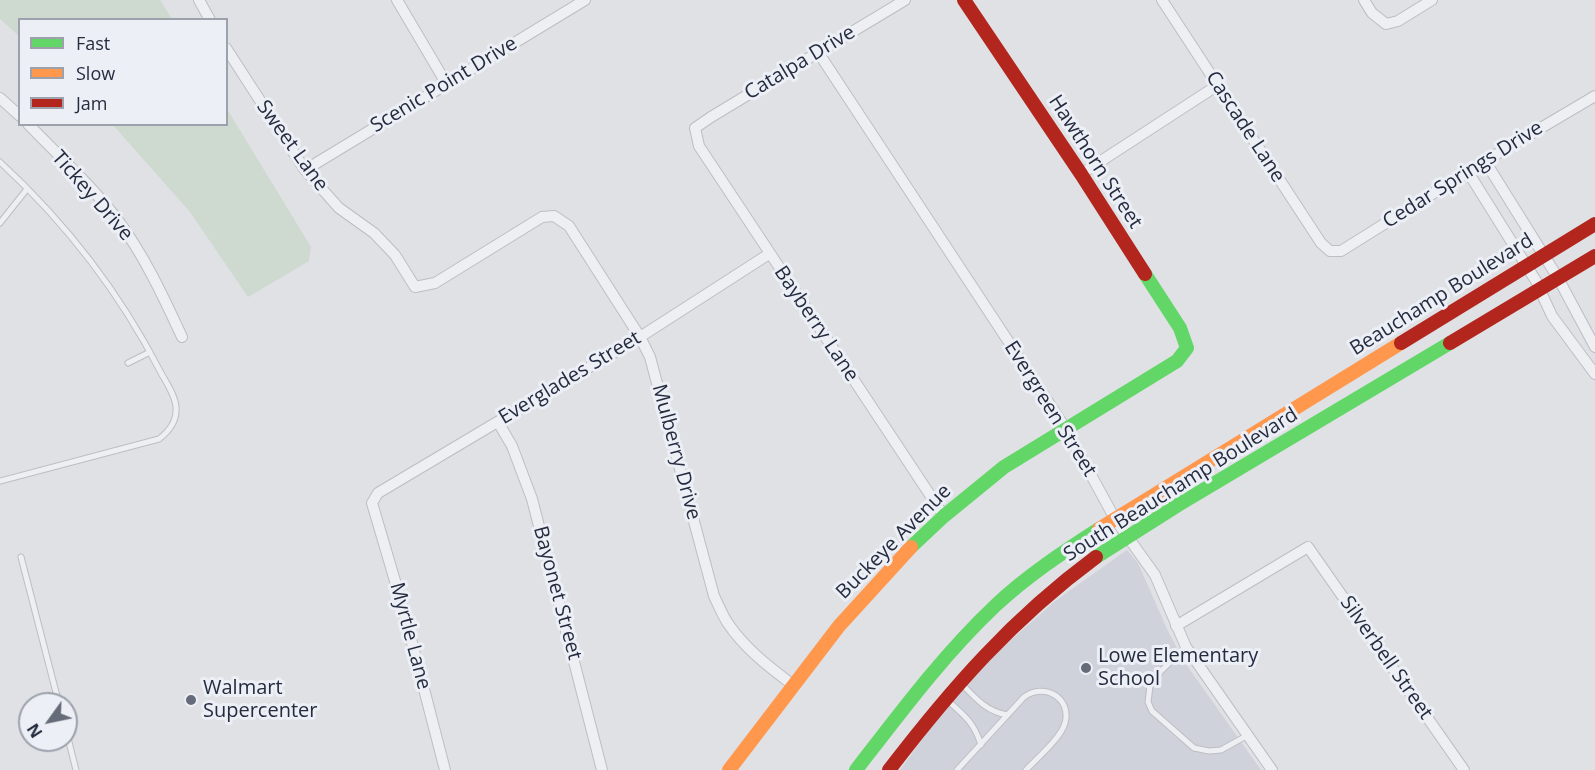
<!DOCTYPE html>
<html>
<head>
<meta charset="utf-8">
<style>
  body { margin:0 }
  #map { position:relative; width:1595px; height:770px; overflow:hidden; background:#dfe1e5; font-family:"Open Sans",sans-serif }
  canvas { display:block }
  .legend { position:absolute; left:18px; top:18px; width:210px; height:108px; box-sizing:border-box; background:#eceff5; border:2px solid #9ca1ac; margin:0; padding:8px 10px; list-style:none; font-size:18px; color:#252c3f }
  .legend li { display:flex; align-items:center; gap:12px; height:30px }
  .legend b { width:30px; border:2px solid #9ca1ac }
  .north { position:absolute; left:18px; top:692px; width:60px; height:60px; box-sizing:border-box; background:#eceff5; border:2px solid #9ca1ac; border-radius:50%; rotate:237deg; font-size:16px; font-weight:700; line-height:24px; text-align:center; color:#252c3f }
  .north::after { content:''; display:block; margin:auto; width:21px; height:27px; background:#666b79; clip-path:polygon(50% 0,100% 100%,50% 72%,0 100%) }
</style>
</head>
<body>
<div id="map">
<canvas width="1595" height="770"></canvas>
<ul class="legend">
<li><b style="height:8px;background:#63d668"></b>Fast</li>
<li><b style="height:8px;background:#ff974d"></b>Slow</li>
<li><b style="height:8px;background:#b3261e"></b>Jam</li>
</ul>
<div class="north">N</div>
</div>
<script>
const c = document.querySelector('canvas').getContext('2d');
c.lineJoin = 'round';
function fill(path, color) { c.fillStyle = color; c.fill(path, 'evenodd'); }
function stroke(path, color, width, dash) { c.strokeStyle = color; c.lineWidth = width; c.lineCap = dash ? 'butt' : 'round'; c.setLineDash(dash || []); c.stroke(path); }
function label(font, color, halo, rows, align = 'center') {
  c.font = font + ' "Open Sans",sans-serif'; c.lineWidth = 6; c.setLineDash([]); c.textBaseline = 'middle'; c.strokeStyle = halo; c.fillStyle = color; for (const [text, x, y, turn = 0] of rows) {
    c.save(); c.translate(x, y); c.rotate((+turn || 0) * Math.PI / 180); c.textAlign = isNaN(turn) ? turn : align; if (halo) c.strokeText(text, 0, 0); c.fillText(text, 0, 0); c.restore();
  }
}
const built = new Path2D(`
  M1127,550L1138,563L1167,629L1183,660L1261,770H900L929,730L974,676L1000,650L1055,601Z`);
const green = new Path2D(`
  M0,0H160L172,19L20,20L19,36L0,19Z
  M227,109L311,247L309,261L248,297L190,212L113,125L226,124Z`);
const lane = new Path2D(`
  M0,162C64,221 120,293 160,371C165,381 176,396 176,408C177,421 168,432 159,439L0,481
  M0,223L27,189
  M128,363L150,352
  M21,557L59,704
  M1186,647L1161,671L1150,686L1148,702L1152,711L1194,748L1209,751L1221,750L1248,735
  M961,683C975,698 987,712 1008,715
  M946,699C963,714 974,722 981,745
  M66,730L76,770
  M957,770L1024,697C1044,682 1072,698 1065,723C1061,738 1037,758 1026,770`);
const street = new Path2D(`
  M199,0L210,20
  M397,0L446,83
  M905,0L711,117L695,128L699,146L944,516
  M1162,0L1321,243L1330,251H1341L1485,161L1595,96
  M1364,0L1372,13L1386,24L1398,21L1432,0
  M226,48L305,170L339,208L374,233L395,255L415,287L435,283L542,217L554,216L569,226L640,337L650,357L714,596C718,604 722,614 727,622C744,648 769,667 793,685
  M818,52L1066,429L1115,519L1155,575L1186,647L1272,770
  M0,98L20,116
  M28,124C58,155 91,185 117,219C144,255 163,296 182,337
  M1485,161L1558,278L1595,347
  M305,170L585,0
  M1468,172L1541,289
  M1081,174L1218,85
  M1540,290L1552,316L1595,374
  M498,422L512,446L532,499L602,770
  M1176,626L1308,547L1464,770
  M445,770L403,608L372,503L378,493L640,337L769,254`);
const fast = new Path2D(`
  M911,547L944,516L1004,467L1177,361L1187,348L1180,328L1145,274
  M1096,557L1178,505L1450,343
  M856,770C900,713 943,655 996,605C1027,576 1063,552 1099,529`);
const slow = new Path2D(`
  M1099,529L1401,343
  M729,770L839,626L911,547`);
const jam = new Path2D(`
  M964,0L1081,174L1145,274
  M1401,343L1595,224
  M1450,343L1595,256
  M889,770C952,688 1012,619 1096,557`);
const markers = [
  [1086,668,6,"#666b79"],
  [191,700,6,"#666b79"]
];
const streetNames = [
  ["Catalpa Drive",800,63,-31],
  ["Scenic Point Drive",444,85,-31],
  ["Cascade Lane",1245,127,57],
  ["Sweet Lane",292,146,54],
  ["Hawthorn Street",1095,162,57],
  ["Cedar Springs Drive",1463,175,-32],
  ["Tickey Drive",92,196,49],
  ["Beauchamp Boulevard",1442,295,-32],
  ["Bayberry Lane",816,324,56],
  ["Everglades Street",570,378,-31],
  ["Evergreen Street",1050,409,58],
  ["Mulberry Drive",676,452,75],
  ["South Beauchamp Boulevard",1181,485,-32],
  ["Buckeye Avenue",894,542,-45],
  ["Bayonet Street",557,593,75],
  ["Myrtle Lane",410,636,75],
  ["Silverbell Street",1386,658,55]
];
const poiNames = [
  ["Lowe Elementary",1098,656],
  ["School",1098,679],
  ["Walmart",203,688],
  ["Supercenter",203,711]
];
fill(built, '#cfd2db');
fill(green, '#ced9cf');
stroke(lane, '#bcbec3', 7);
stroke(street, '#bcbec3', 12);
stroke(lane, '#eeeff2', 5);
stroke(street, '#eeeff2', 10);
stroke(fast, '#63d668', 14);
stroke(slow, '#ff974d', 14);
stroke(jam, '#b3261e', 14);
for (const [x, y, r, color] of markers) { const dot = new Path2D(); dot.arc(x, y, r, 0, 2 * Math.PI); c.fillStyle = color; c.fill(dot); stroke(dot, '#eceff5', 2); }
label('20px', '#252c3f', '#eceff5', streetNames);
label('20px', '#252c3f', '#eceff5', poiNames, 'left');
</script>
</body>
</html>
